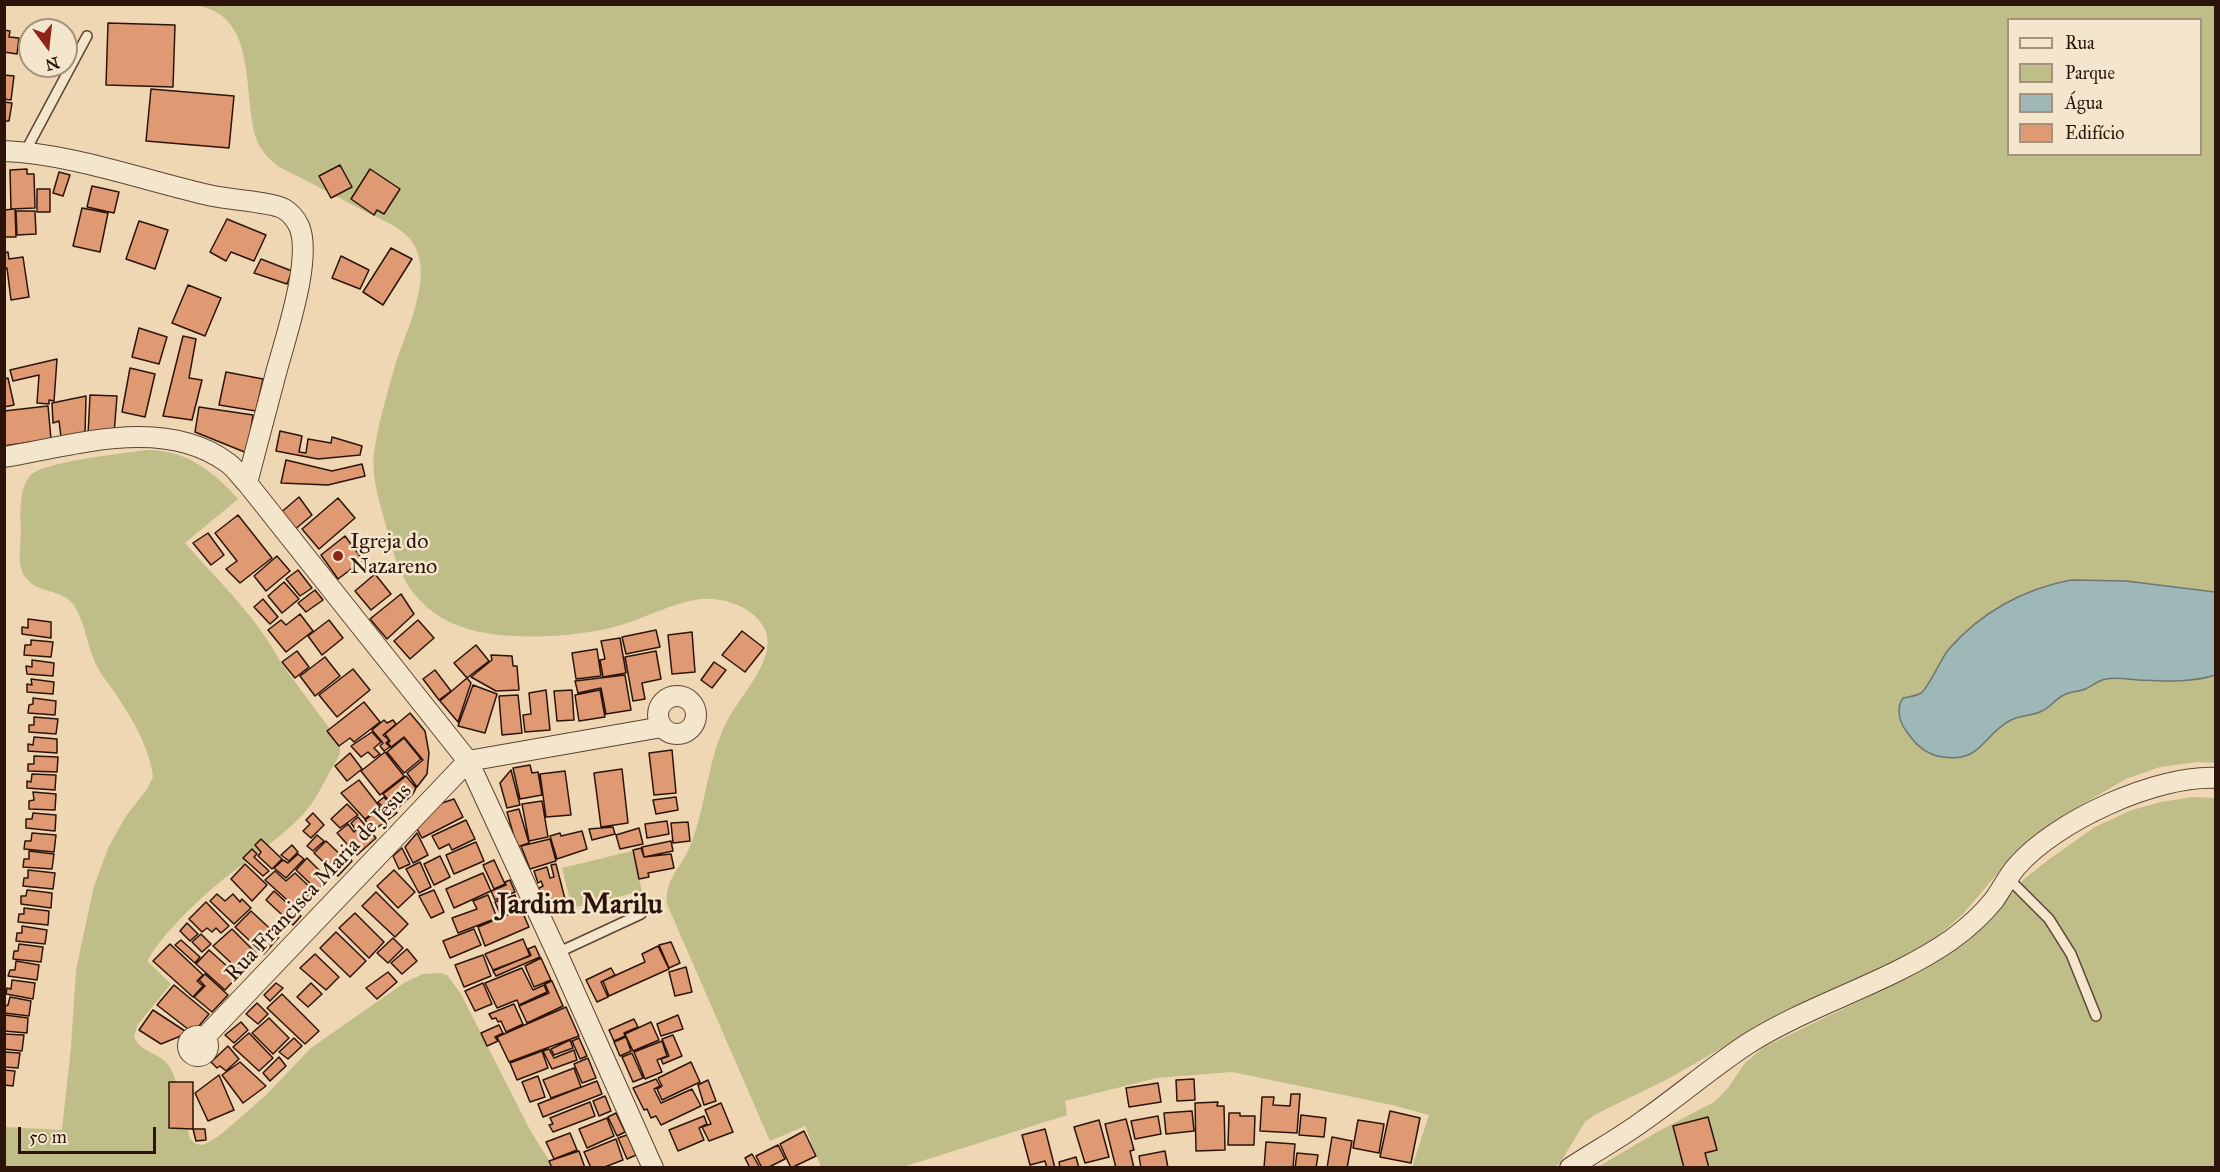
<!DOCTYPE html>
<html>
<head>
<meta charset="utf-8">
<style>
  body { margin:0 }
  #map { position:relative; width:2220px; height:1172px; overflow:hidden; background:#eed7b2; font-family:"IM FELL Great Primer",serif }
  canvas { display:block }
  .frame { position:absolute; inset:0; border:6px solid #2c140b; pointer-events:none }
  .legend { position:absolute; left:2007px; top:18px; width:195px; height:138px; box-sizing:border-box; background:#f4e5cd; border:2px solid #a4917f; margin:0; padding:8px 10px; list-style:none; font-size:18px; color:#2c140b }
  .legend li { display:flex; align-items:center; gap:12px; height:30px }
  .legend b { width:30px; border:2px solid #a4917f }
  .north { position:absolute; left:18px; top:18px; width:60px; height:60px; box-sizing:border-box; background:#f4e5cd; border:2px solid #a4917f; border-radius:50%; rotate:165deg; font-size:16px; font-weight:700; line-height:24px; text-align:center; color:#2c140b }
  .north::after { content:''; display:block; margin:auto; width:21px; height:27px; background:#8f2418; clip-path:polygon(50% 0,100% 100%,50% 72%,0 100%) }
  .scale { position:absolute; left:18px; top:1127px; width:138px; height:27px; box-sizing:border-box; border:3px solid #2c140b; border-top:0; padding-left:8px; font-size:18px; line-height:21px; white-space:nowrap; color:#2c140b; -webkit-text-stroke:4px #f4e5cd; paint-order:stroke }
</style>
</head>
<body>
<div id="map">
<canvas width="2220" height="1172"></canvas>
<div class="frame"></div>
<ul class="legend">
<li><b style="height:8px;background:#f4e5cd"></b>Rua</li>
<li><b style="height:16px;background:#bfbd88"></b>Parque</li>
<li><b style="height:16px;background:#9eb7b7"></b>Água</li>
<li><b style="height:16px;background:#df9a73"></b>Edifício</li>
</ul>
<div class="north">N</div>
<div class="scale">50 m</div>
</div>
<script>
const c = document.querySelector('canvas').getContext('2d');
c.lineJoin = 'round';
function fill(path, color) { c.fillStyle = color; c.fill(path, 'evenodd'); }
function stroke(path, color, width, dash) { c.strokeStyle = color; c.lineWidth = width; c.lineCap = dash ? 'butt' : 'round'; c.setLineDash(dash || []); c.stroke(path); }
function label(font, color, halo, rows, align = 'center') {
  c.font = font + ' "IM FELL Great Primer",serif'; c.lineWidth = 5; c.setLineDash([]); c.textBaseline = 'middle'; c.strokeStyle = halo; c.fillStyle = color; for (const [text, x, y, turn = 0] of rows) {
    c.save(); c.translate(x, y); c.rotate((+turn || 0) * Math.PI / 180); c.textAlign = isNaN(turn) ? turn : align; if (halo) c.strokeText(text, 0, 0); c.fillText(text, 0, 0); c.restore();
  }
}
const green = new Path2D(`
  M192,5H2215V763L2197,762L2160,767L2126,779L2088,801L2052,823L2019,848L1963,914L1931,942L1734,1041L1666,1080L1596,1114L1585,1122L1560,1163L1554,1167H1412L1429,1115L1392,1105L1232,1072L1157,1078L1065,1101L1067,1115L903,1167H821L805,1126L770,1141L667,904C664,879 683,866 691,844C706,806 708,758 726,723C738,698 776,661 766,632C757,608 725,597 701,599C676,602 646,617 621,625C578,638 496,643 454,624C440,618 426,608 416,596C400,578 393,553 387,530C381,506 371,479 374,453C378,424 387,394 395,366C406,331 437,272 410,239C399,226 380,219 364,211C336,196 308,181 279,167C269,159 260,150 256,138C242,92 259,11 192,5ZM2008,20H2200V154H2008Z
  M145,450C185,449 213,471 238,499L185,543C218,581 258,618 281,663L338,740C344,754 336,761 329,773C322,786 315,801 305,812C276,844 236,866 205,895C184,914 161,937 147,961L171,984L138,1024L134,1036C139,1053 160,1052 169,1066C180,1084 185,1118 190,1139L196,1144L203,1145L219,1136L265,1096L311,1048L404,983L423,974L440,973L447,975L461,994L530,1130L553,1167H5L4,1127L62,1130L71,1047L76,970L94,886L109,846L126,816L147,789L153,777C150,747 130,715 113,690C108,683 102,676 98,668C87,648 86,623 73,604C62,589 37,593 26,578C16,566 21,544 21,529C20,513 19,489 30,476C43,461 123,454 145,450Z
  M2192,797L2215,798V1167L1596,1168L1659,1131L1714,1102L1728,1088L1745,1063L1764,1047L1922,971L1955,950L1987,924L2024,879L2051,858L2095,827L2132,810L2161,802Z
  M632,851L642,891L572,908L562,868Z`);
const water = new Path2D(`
  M2071,580L2126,581L2215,592V675C2192,683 2163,681 2138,680C2128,679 2117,677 2106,679C2099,680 2092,686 2085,689C2079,692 2070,691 2064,695C2055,699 2051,707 2042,711C2032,716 2021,715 2011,720C1983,734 1982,763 1943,757C1926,755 1916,745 1907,732C1899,722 1896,708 1903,698C1909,697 1916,696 1921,693C1927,690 1941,659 1948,650C1980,613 2023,589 2071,580Z`);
const building = new Path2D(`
  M108,23L175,25L173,87L106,85Z
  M4,30L10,31L9,37L19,38L17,54L4,52Z
  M4,75L14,76L11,100L4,99Z
  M151,89L234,96L229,148L146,141Z
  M4,102L12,103L9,121H4Z
  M340,165L352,187L331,198L319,176Z
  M27,169V174H34L35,208L11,209L10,170Z
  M370,169L400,189L384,214L377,210L374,215L351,199Z
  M59,172L70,175L63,196L53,193Z
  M92,186L119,192L114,213L87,207Z
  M37,189H50V212H37Z
  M82,208L108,213L100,252L73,246Z
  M15,209L16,237H4V210Z
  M16,211H35L36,234L17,235Z
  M227,219L266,235L254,261L231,252L226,261L210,252Z
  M139,221L168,230L155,269L126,259Z
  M391,248L412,259L383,305L363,292Z
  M8,252L9,259L23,257L29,297L11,300L7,268L4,269V253Z
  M341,256L369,270L360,289L332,278Z
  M261,259L292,271L287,284L254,273Z
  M188,285L221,298L205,336L172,323Z
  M139,328L167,337L159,364L132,357Z
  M183,336L196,339L189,378L202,380L192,420L163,416Z
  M57,359L54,401L49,400V404L37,403L39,375L13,381L10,370Z
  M130,368L155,374L145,417L122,412Z
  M226,372L263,379L256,411L219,405Z
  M8,378L14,405L4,407V379Z
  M90,395L117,396L114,434L88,435Z
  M86,396L85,434L61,437L59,421L53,423L52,403Z
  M48,406L51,439L4,446V411Z
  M199,407L253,415L247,453L195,432Z
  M280,431L302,436L299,452L306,453L308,439L331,443L332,437L362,446L360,455L318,459L276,451Z
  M286,460L332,471L362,464L365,476L328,485L281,483Z
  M299,497L312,515L293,531L278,515Z
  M338,498L355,518L319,549L302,529Z
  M238,515L272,558L240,583L226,569L237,561L215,533Z
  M208,533L224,555L211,565L193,543Z
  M345,536L363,560L338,579L321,555Z
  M277,556L290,571L266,591L254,576Z
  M298,570L312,588L300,596L286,579Z
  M375,574L391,594L371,610L355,591Z
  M284,582L299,599L282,613L268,596Z
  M315,590L323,600L306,612L298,603Z
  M401,594L414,614L387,639L370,619Z
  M263,599L278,617L270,624L254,607Z
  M300,614L313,631L286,652L268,630L281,620L286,625Z
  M28,619L51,622V638L22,634V627L28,628Z
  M329,620L343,638L322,655L308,636Z
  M418,620L434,638L410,659L394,641Z
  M656,630L660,647L626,654L622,637Z
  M742,631L764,648L745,672L722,655Z
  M692,632L695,672L672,674L668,635Z
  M620,638L626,673L603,677L600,660L605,659L601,641Z
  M31,640L53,642L51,657L24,655L25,645H31Z
  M476,645L489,661L467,678L454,663Z
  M597,649L601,676L576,679L572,653Z
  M297,651L309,667L295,678L282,662Z
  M656,651L661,679L642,683L645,699L633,701L625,657Z
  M491,655L512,656L513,666H517L519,690L496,691L471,677L492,660Z
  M325,657L340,676L315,696L300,676Z
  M32,660L54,663L53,676L27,674L26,666L32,667Z
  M714,662L726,670L712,688L701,680Z
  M353,669L370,690L337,717L319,695Z
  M435,670L451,691L439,700L423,679Z
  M625,675L631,710L606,714L601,688L578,693L575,681Z
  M467,678L471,683L458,722L440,701Z
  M31,679L54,682L53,694L27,692V684L32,685Z
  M473,685L497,694L485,733L458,726Z
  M546,690L550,730L525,732L523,715L531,714L529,693Z
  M572,690L574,720L557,721L554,691Z
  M600,690L605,717L579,721L575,695Z
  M518,695L522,733L502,735L499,696Z
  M33,698L56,701L55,715L28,713L29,705L33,704Z
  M364,702L380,722L354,742L350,738L339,746L327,731Z
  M410,713L425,731L429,753L427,774L417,787L407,773L423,760L404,737L391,747L388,743L390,741L385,734Z
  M34,717L58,719L56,734L29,732V725H34Z
  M384,720L387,723L393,720L396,724L383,735L389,740L386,743L390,747L384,751L380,746L383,743L372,730Z
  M372,732L381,742L374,748L380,754L374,758L368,752L361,757L351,746Z
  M34,737L57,739V753L28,751V744L33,745Z
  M404,738L421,759L404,773L387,752Z
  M672,750L676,793L654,795L649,753Z
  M385,752L404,776L380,795L361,771Z
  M350,753L362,769L347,781L335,766Z
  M34,756L58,757L57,772L28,771V764H34Z
  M530,765L532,773L538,772L542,795L520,799L513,768Z
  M622,769L628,823L601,827L594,773Z
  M511,770L520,805L507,808L500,783Z
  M565,771L571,815L546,817L540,774Z
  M32,774L56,775L55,790L27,788V781L31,782Z
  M406,776L416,788L413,794L397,809L383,794Z
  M359,780L380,807L365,819L341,793Z
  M33,792L56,794L55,810L29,809V801L34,800Z
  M384,797L397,813L374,830L365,820L383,807L378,802Z
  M676,797L678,810L656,814L653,800Z
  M454,799L463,817L422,838L417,829L439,804Z
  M542,801L548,837L529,841L522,804Z
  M347,804L358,815L340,828L331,819Z
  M519,809L529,843L517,847L507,812Z
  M33,813L56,815L55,831L26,828V819H32Z
  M313,813L324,825L311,838L303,831L310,824L306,820Z
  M358,817L376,838L357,855L337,833L348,824L354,832L356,830L351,823Z
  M466,820L475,839L452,850L449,844L439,849L432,836Z
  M667,821L669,834L647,838L645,824Z
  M688,822L690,841L673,843L671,823Z
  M613,827L615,834L592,840L589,829Z
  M639,828L643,844L620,849L616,835Z
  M582,831L587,849L557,859L550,836L560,833L561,836Z
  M32,833L56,835L54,852L24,849L25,841H31Z
  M417,833L428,855L413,863L405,847Z
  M317,835L324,841L313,851L307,846Z
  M261,839L282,859L272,869L258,856L261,852L255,845Z
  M550,839L556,861L530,869L521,846Z
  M326,841L345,859L349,858L352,861L338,876L314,853Z
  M671,841L673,851L644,857L642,847Z
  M476,842L484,861L454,874L446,855Z
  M292,845L298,852L289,861L281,855Z
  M402,848L410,864L399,869L393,856Z
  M641,848L644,857L671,854L674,868L648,873L649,877L639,879L633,850Z
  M252,849L257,854L254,857L269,871L263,876L243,858Z
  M29,851L54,854L52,869L23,867L24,859H29Z
  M298,854L304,859L286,878L274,868L283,860L288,863Z
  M440,856L450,877L434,885L424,864Z
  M307,858L328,879L317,890L296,870Z
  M494,860L505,884L494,889L483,865Z
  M420,862L431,887L419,893L406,869Z
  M245,864L267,885L252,901L231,879Z
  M556,864L566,903L547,908L539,888L543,886L541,881L538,883L534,871L547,867L550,878L554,877L551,865Z
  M28,870L55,873L53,889L23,886L24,878H28Z
  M394,870L415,892L398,908L377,886Z
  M275,871L286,881L295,873L313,890L296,908L265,880Z
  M483,873L491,891L454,908L446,889Z
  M510,880L515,892L495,900L491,891L506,885L505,882Z
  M27,890L52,893L51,908L21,904V896H26Z
  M434,890L444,912L431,918L419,896Z
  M274,891L301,916L293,925L266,900Z
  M376,892L408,924L395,937L362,906Z
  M217,894L225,901L233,894L240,902L242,899L251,908L234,924L210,901Z
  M488,895L497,918L458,933L452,918L477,909L473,901Z
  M515,895L519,908L500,914L495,902Z
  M206,902L229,926L221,933L216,928L212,932L207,928L202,932L189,919Z
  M24,908L49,911L48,925L18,922L19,914H24Z
  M521,909L529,927L485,946L478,927Z
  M251,911L279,937L264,954L235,927Z
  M355,913L384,942L369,958L339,928Z
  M187,923L198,934L190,941L180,931Z
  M22,926L47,930L45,944L16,941L17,933H22Z
  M232,929L259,956L242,973L213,946Z
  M474,929L481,945L450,958L443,941Z
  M336,932L366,961L350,977L320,948Z
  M201,934L211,944L202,952L192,942Z
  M393,938L403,948L388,963L377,953Z
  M523,939L530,956L493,970L485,954Z
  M181,940L200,957L195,963L175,945Z
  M671,942L680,963L669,968L659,945Z
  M19,944L43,947L41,962L13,959L14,951H18Z
  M170,944L203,975L197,981L203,986L193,997L153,961Z
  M535,946L540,957L496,976L493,971L531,955L528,949Z
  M658,946L669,969L609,996L603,981L645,962L642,954Z
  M407,949L417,961L402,974L391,963Z
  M209,950L238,976L225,990L196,964Z
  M315,954L339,977L326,990L300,968Z
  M483,955L491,976L464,987L455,965Z
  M541,958L551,980L534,987L525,966Z
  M16,961L39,965L37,980L8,976L10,970H15Z
  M686,967L692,992L675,996L669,972Z
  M522,968L533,990L544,985L547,992L519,1005L517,1000L497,1008L485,983Z
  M611,968L615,975L601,982L608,997L597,1002L586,980Z
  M388,972L397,982L377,999L366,988Z
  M205,974L228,995L212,1012L194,997L205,986L199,980Z
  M12,980L35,983L33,999L6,994L7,988L11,989Z
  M552,981L563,1006L527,1023L519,1006L549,993L545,984Z
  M276,983L283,988L270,1001L264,995Z
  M311,983L322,994L308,1007L297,997Z
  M483,983L492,1004L475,1011L465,991Z
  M174,985L209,1014L193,1033L157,1005Z
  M282,994L319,1031L305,1044L267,1008Z
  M10,997L31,1001L29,1016L4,1013L5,1006L8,1005Z
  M257,1003L268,1014L258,1024L246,1014Z
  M514,1004L523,1024L506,1032L501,1021L498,1022L496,1018L492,1019L489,1014Z
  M566,1007L579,1036L509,1062L497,1037Z
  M153,1010L188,1033L161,1044L139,1030Z
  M5,1015L28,1018L27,1033L4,1031Z
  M678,1015L683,1029L661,1036L657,1024Z
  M269,1018L289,1038L273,1054L252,1033Z
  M634,1019L638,1027L624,1033L625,1036L614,1041L609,1030Z
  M241,1022L248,1030L234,1043L225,1035Z
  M651,1022L659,1040L633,1051L625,1034Z
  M499,1025L503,1033L495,1037L498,1041L487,1046L481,1033Z
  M249,1033L273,1058L259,1071L233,1047Z
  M4,1034L24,1035L22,1051L4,1049Z
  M673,1035L682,1056L663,1064L661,1059L669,1056L662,1039Z
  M626,1037L631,1051L620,1056L614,1042Z
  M294,1038L302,1046L288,1059L279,1052Z
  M579,1038L587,1056L580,1059L572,1041Z
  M570,1040L573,1048L554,1055L551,1049Z
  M662,1041L667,1056L657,1060L662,1072L645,1079L634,1052Z
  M228,1046L239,1059L226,1071L220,1066L217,1068L211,1062Z
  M549,1049L554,1058L574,1050L577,1060L552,1069L543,1051Z
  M542,1051L548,1068L517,1080L510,1063Z
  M4,1052L20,1053L18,1068L4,1067Z
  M632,1053L643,1078L633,1082L622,1057Z
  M279,1057L286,1066L270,1081L263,1073Z
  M588,1058L596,1078L582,1083L574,1064Z
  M240,1062L266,1086L243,1103L222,1075Z
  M691,1062L700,1082L662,1100L657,1089L662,1086L658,1078Z
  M574,1068L581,1087L551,1098L543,1080Z
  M4,1070L15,1071L13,1086L4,1085Z
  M219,1075L234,1110L208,1121L195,1093Z
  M538,1076L545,1097L530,1102L522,1082Z
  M656,1079L660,1086L654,1089L661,1103L692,1089L701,1106L661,1125L656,1116L651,1118L647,1109L644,1110L633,1088Z
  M1194,1079L1195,1100L1177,1101L1176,1080Z
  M708,1080L716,1101L704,1105L698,1085Z
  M597,1081L602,1094L543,1117L538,1104Z
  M169,1082H193V1129L169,1128Z
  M1158,1083L1161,1102L1129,1107L1126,1088Z
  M1291,1094H1300L1297,1133L1260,1131L1262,1097H1274L1273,1105L1290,1106Z
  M605,1096L611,1111L599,1116L593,1101Z
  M590,1102L595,1116L553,1132L549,1125L553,1124L550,1118Z
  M1218,1102L1217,1106H1224L1225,1150L1196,1151L1195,1103Z
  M721,1103L733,1132L709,1141L702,1127L711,1124L705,1110Z
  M1192,1111L1194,1131L1166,1134L1164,1113Z
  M1390,1111L1420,1118L1411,1163L1380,1157Z
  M616,1113L625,1132L617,1136L608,1117Z
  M1229,1113H1240V1116H1255L1254,1145H1228Z
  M1301,1115L1326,1118L1324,1137L1299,1135Z
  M704,1116L707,1124L699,1128L704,1140L678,1151L669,1130Z
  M1158,1116L1161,1134L1135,1139L1131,1121Z
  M1708,1117L1717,1150L1705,1153L1709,1168H1684L1673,1126Z
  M607,1118L614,1136L587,1148L579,1129Z
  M1126,1119L1134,1150L1130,1151L1134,1168H1116L1105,1124Z
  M1099,1120L1109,1157L1085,1163L1074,1127Z
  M1358,1120L1384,1124L1379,1153L1353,1148Z
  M193,1129H205L206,1140L196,1141Z
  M1045,1129L1055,1168H1047L1045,1161L1030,1165L1022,1135Z
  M804,1131L816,1156L791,1168L780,1144Z
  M570,1133L577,1150L554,1159L546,1142Z
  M627,1135L636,1155L627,1159L618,1138Z
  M1332,1137L1352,1141L1347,1168H1327Z
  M616,1139L623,1160L602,1168H591L584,1152Z
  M1266,1142L1295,1144L1293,1168H1264Z
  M778,1145L785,1159L767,1168H762L756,1156Z
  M579,1151L585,1168H552L549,1161Z
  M1165,1151L1168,1168H1141L1139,1156Z
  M1297,1153L1318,1155L1316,1168H1295Z
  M752,1154L760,1168H750L745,1158Z
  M1076,1157L1079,1168H1060L1059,1162Z`);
const service = new Path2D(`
  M25,152L87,36
  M2008,878L2049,919L2071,954L2096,1016
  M557,953L641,914`);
const minor = new Path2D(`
  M4,151C74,154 145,181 213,196C231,200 272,202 284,209C291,213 296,220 299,226C313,258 285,339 276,373C266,410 257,446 247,483
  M4,457C76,445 164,416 228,463C235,468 241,477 247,483L468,761L557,953L653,1168
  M658 715a19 19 0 1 1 38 0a19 19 0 1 1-38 0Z
  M468,761L662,727
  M188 1046a10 10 0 1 1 20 0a10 10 0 1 1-20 0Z
  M204,1038L468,761
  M1570,1168C1594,1152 1620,1138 1643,1121C1679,1096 1712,1067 1749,1043C1813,1003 1889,983 1951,940C1966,929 1983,914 1994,900C2002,889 2008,876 2017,866C2056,821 2156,775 2216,778`);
const markers = [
  [338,556,6,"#8f2418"]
];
const poiNames = [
  ["Igreja do",350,543],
  ["Nazareno",350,568]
];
const streetNames = [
  ["Rua Francisca Maria de Jesus",319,883,-47]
];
const districtNames = [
  ["Jardim Marilu",580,906]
];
fill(green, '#bfbd88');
fill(water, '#9eb7b7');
stroke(water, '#707672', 1.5);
fill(building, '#df9a73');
stroke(building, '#2c140b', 1.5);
stroke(service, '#5c4535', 12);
stroke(minor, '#5c4535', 22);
stroke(service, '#f4e5cd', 9);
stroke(minor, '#f4e5cd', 20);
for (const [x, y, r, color] of markers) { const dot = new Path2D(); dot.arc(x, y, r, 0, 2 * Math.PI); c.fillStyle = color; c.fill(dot); stroke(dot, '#f4e5cd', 2); }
label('22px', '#2c140b', '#f4e5cd', poiNames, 'left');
label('22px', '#2c140b', '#f4e5cd', streetNames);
label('bold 28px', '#2c140b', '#f4e5cd', districtNames);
</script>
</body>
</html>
